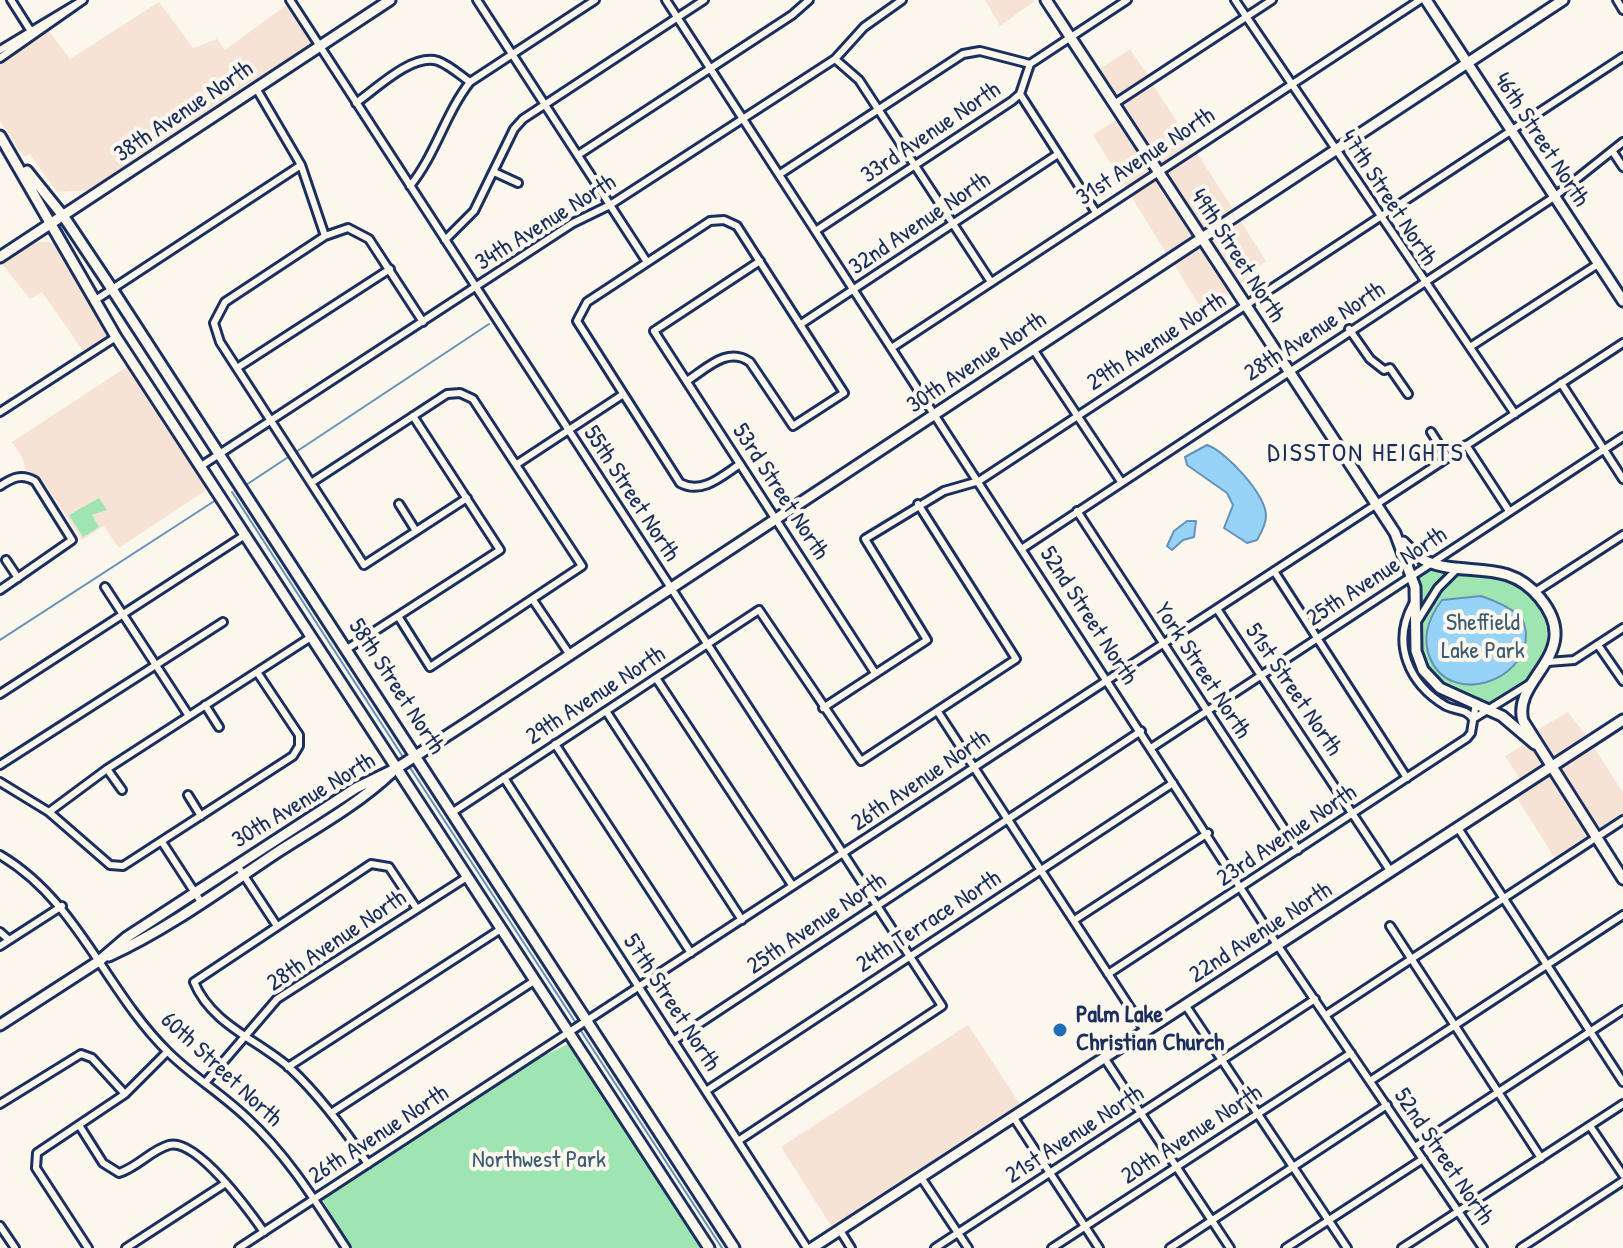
<!DOCTYPE html>
<html>
<head>
<meta charset="utf-8">
<style>
  body { margin:0 }
  canvas { display:block; background:#fbf7ec }
</style>
</head>
<body>
<canvas width="1623" height="1248"></canvas>
<script>
const c = document.querySelector('canvas').getContext('2d');
c.lineJoin = 'round';
function fill(path, color) { c.fillStyle = color; c.fill(path, 'evenodd'); }
function stroke(path, color, width, dash) { c.strokeStyle = color; c.lineWidth = width; c.lineCap = dash ? 'butt' : 'round'; c.setLineDash(dash || []); c.stroke(path); }
function label(font, color, halo, rows, align = 'center') {
  c.font = font + ' "Patrick Hand",sans-serif'; c.lineWidth = 8; c.setLineDash([]); c.textBaseline = 'middle'; c.strokeStyle = halo; c.fillStyle = color; for (const [text, x, y, turn = 0] of rows) {
    c.save(); c.translate(x, y); c.rotate((+turn || 0) * Math.PI / 180); c.textAlign = isNaN(turn) ? turn : align; if (halo) c.strokeText(text, 0, 0); c.fillText(text, 0, 0); c.restore();
  }
}
const built = new Path2D(`
  M985,0H1036L1000,26Z
  M159,2L193,48L217,39L225,50L289,3L314,43L90,190L57,192L30,154L24,157L0,121V62L49,31L70,59Z
  M1130,49L1149,77L1118,97L1100,69Z
  M1152,83L1192,145L1163,165L1122,102Z
  M1119,118L1153,171L1126,188L1093,135Z
  M1195,150L1235,212L1206,231L1166,170Z
  M1157,176L1197,237L1168,256L1129,193Z
  M1238,217L1266,261L1241,283L1210,236Z
  M35,242H50L64,253L111,334L84,352L42,292L30,299L2,264Z
  M1200,242L1232,292L1201,308L1172,261Z
  M128,366L208,489L119,548L104,526L82,540L42,479L25,469L23,459L12,442Z
  M1568,712L1589,739L1551,764L1532,733Z
  M1528,742L1546,767L1523,783L1505,756Z
  M1592,744L1623,793V816L1597,834L1554,769Z
  M1550,772L1592,837L1556,860L1515,795Z
  M968,1025L1020,1104L832,1227L781,1147Z`);
const green = new Path2D(`
  M99,498L107,510L92,515L99,527L83,537L69,515Z
  M1433,569C1459,573 1487,572 1511,583C1548,600 1559,644 1533,675C1522,687 1506,695 1493,704C1392,671 1433,659 1418,579Z
  M568,1044L703,1248H351L322,1199L539,1058Z`);
const water = new Path2D(`
  M1207,445C1226,451 1266,495 1266,516C1266,525 1261,533 1257,540L1247,543L1224,528L1233,505L1227,493L1187,465L1185,457Z
  M1187,521H1196L1194,537L1183,540L1172,550L1167,546L1174,531Z
  M1481,596C1493,600 1510,608 1520,616C1524,620 1525,627 1526,633C1528,682 1450,707 1430,658C1421,636 1429,617 1442,600Z`);
const stream = new Path2D(`
  M243,487L489,324
  M232,492L403,757
  M0,640L216,500
  M409,766L722,1248`);
const street = new Path2D(`
  M11,0L32,33
  M290,0L942,1006L738,1141
  M477,0L647,262
  M666,0L1278,946L1483,1248
  M1235,0L1515,414
  M1617,0L1623,10
  M0,50L83,0
  M0,58L83,0
  M835,59L859,80L991,282
  M256,88L301,165L325,236
  M1020,94L1095,211
  M356,103C376,89 412,53 438,61C449,65 460,75 470,82
  M1114,104L1272,0
  M1613,152L1623,167
  M578,155L792,15L809,0
  M494,172L518,183
  M780,174L963,54L980,51L1030,64
  M410,186C436,154 445,114 470,82L595,0
  M817,230L1012,101L1020,94L1030,64L1127,0
  M445,240L474,211L514,129L523,119L704,0
  M760,261L654,331L875,673
  M94,301L301,165
  M423,322L369,239L348,228L325,236L225,302L214,323L220,342L364,565L467,498
  M801,324L1058,154
  M1349,329L1370,359L1384,370L1390,368L1408,394
  M893,347L1420,0
  M1470,347L1598,264
  M1033,349L1120,480
  M237,368L390,269
  M687,381C707,368 728,346 750,362L793,426L844,393L737,226L724,220L710,221L587,302L577,321L680,483C702,495 722,476 740,464
  M1561,383L1623,479
  M0,412L116,337
  M1431,432L1447,457
  M1466,445L1509,511
  M517,464L622,395
  M201,466L573,223L610,205L835,59L864,27L902,0
  M311,483L447,394L460,393L473,399L582,566L430,667L398,616
  M0,486C12,478 21,473 35,481L72,540L0,590
  M399,504L416,531
  M1077,511L1298,850
  M1023,548L1554,197L1623,142
  M6,560L18,578
  M1274,571L1407,778
  M105,587L189,716
  M1535,592L1623,535
  M533,600L570,655
  M1413,604C1391,644 1409,684 1446,706C1456,711 1466,708 1473,719
  M1217,609L1391,872
  M1418,620L1438,588L1459,567
  M1598,645L1623,681
  M347,649L500,550L413,416
  M1548,662L1574,660L1623,628
  M656,678L792,885
  M0,694L245,535
  M205,705L219,727
  M823,708L927,640L865,539L944,491L979,481L1623,57
  M606,711L742,920
  M938,712L1146,1032
  M1473,719L1531,683
  M555,744L691,953
  M1151,748L1623,437
  M0,765L223,622
  M107,769L122,790
  M504,778L807,1248
  M0,782L49,812L110,865L123,866L293,756L299,746V735L257,672
  M188,795L201,816
  M49,812L107,769L311,637
  M453,812L759,610L861,761L1016,659L918,504
  M1458,828L1623,1082
  M162,842L201,902
  M0,855C78,901 105,990 168,1052C192,1076 222,1094 247,1118C288,1156 316,1202 346,1248
  M237,865L277,926
  M1076,919L1208,833
  M1390,926L1541,1158
  M0,932L9,940
  M0,946L62,906
  M1108,974L1467,738L1471,733L1476,703
  M1186,1006L1347,1248
  M1326,1015L1623,820
  M673,1041L1141,731
  M1105,1059L1230,1248
  M288,1067L501,929
  M1370,1081L1623,915
  M205,1083L277,999L467,877
  M706,1091L1173,783
  M0,1104L81,1054L92,1058L125,1094
  M331,1113L534,981
  M1014,1118L1099,1248
  M79,1125L103,1163L119,1173C138,1167 151,1150 169,1145C196,1137 250,1212 264,1232
  M1590,1126L1623,1175
  M1415,1147L1623,1010
  M368,1164C345,1130 320,1096 290,1068C258,1040 211,1024 194,982L371,864L389,867L417,909
  M922,1179L968,1248
  M0,1226L15,1248
  M841,1232L851,1248
  M88,1248L36,1168L37,1153L125,1094L167,1052
  M126,1248L226,1183
  M239,1248L1623,343
  M935,1248L1315,999
  M1052,1248L1351,1053
  M1170,1248L1387,1105
  M1286,1248L1423,1159
  M1402,1248L1623,1104
  M1521,1248L1623,1181`);
const secondary = new Path2D(`
  M1046,0L1395,533L1415,587L1416,651L1423,670L1440,688L1502,716L1535,744
  M1426,0L1623,301
  M0,136L116,337L709,1248
  M27,171L64,217L112,289L734,1248
  M0,257L390,0
  M1403,542C1410,549 1417,557 1426,561C1465,578 1507,557 1540,598C1586,654 1511,678 1523,721L1623,879
  M109,956C168,929 222,889 276,853C315,828 357,805 391,773
  M0,1025L99,961L127,937L356,788L397,768L468,722L1563,0
  M812,1248L1623,720`);
const markers = [
  [1060,1030,8,"#1f6fb2"]
];
const streetNames = [
  ["38th Avenue North",184,112,-34],
  ["33rd Avenue North",931,133,-34],
  ["46th Street North",1541,140,57],
  ["31st Avenue North",1146,157,-33],
  ["47th Street North",1388,198,57],
  ["34th Avenue North",546,223,-32],
  ["32nd Avenue North",920,224,-34],
  ["49th Street North",1237,256,57],
  ["28th Avenue North",1315,332,-33],
  ["29th Avenue North",1157,342,-33],
  ["30th Avenue North",977,363,-34],
  ["53rd Street North",780,492,57],
  ["55th Street North",631,494,57],
  ["25th Avenue North",1377,577,-33],
  ["52nd Street North",1088,616,57],
  ["York Street North",1202,671,57],
  ["58th Street North",396,687,57],
  ["51st Street North",1293,690,56],
  ["29th Avenue North",596,696,-33],
  ["26th Avenue North",921,781,-34],
  ["30th Avenue North",304,801,-31],
  ["23rd Avenue North",1287,836,-34],
  ["24th Terrace North",929,922,-33],
  ["25th Avenue North",817,924,-34],
  ["22nd Avenue North",1261,933,-33],
  ["28th Avenue North",337,941,-34],
  ["57th Street North",671,1003,57],
  ["60th Street North",221,1070,43],
  ["26th Avenue North",379,1135,-33],
  ["21st Avenue North",1075,1135,-33],
  ["20th Avenue North",1192,1135,-33],
  ["52nd Street North",1443,1157,56]
];
const parkNames = [
  ["Sheffield",1483,624],
  ["Lake Park",1483,652],
  ["Northwest Park",539,1161]
];
const poiNames = [
  ["Palm Lake",1076,1016],
  ["Christian Church",1076,1044]
];
const neighbourhoodNames = [
  ["DISSTON HEIGHTS",1366,454]
];
fill(built, '#f6e3d5');
fill(green, '#9fe5b1');
fill(water, '#96d3f7');
stroke(water, '#6591ba', 2);
stroke(stream, '#6591ba', 2);
stroke(street, '#1b2f5e', 12);
stroke(secondary, '#1b2f5e', 15);
stroke(street, '#fbf7ec', 6);
stroke(secondary, '#fbf7ec', 9);
for (const [x, y, r, color] of markers) { const dot = new Path2D(); dot.arc(x, y, r, 0, 2 * Math.PI); c.fillStyle = color; c.fill(dot); stroke(dot, '#fbf7ec', 3); }
label('24px', '#1b2f5e', '#fbf7ec', streetNames);
label('24px', '#3c5c73', '#fbf7ec', parkNames);
label('bold 24px', '#1b2f5e', '#fbf7ec', poiNames, 'left');
c.letterSpacing = '2px';
label('26px', '#1b2f5e', '#fbf7ec', neighbourhoodNames);
c.letterSpacing = '0px';
</script>
</body>
</html>
